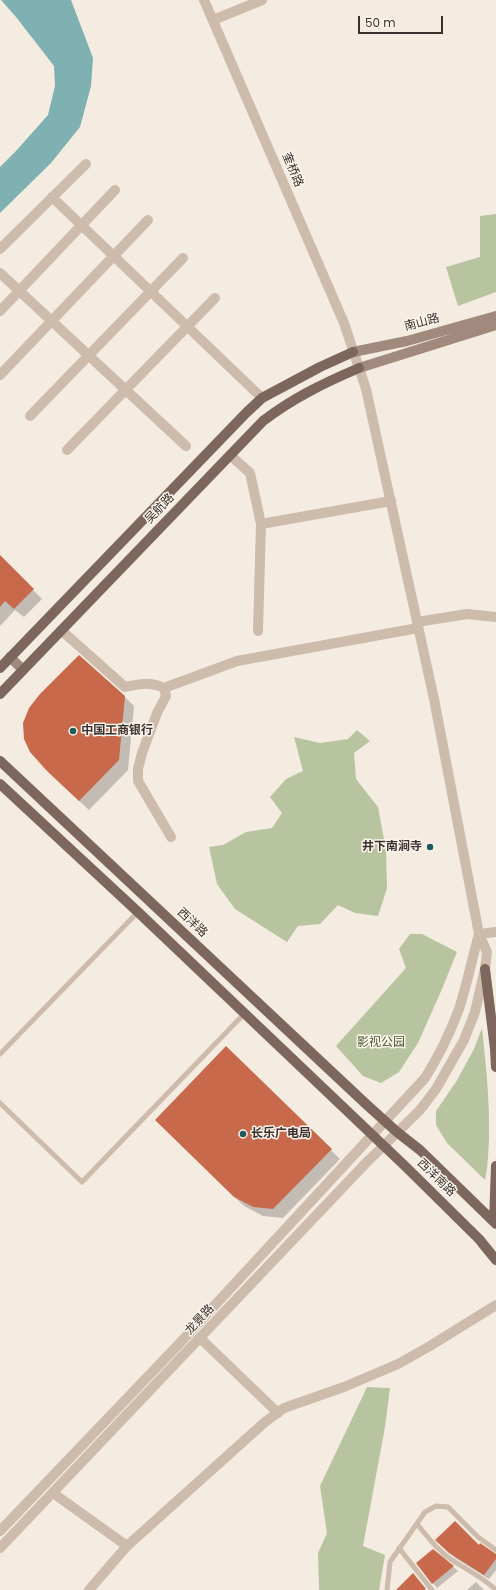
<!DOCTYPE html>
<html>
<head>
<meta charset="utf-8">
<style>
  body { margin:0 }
  #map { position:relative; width:496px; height:1590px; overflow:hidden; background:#f4ebe1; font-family:Poppins,sans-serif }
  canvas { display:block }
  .scale { position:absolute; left:358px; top:16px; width:85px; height:18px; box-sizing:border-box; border:2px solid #3b302b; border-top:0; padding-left:5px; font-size:12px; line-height:14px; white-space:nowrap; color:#3b302b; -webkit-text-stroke:3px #fbf5ee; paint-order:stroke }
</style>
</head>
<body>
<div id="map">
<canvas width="496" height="1590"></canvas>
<div class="scale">50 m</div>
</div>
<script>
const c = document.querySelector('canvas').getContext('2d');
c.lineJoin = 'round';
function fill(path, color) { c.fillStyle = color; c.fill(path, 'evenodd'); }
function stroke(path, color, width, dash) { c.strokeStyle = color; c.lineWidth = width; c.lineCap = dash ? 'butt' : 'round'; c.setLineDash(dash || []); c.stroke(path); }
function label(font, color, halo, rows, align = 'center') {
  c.font = font + ' Poppins,"Noto Sans SC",sans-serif'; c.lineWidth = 3; c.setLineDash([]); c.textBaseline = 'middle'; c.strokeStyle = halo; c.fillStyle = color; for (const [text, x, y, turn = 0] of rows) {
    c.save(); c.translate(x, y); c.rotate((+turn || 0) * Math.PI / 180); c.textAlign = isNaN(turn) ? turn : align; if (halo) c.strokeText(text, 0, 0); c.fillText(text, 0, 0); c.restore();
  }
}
const green = new Path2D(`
  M496,214V292L458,306L446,267L480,257V216Z
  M357,730L370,741L354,753L356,779L378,807L386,850L387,888L378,916L355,913L338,905L320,924L298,926L287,942L235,909L217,884L209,847L223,845L246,832L272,828L282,813L270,797L286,779L303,771L294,737L320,743L348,739Z
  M410,934H422L457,952L442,989L418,1043L399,1072L381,1083L363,1076L336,1046L406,968L399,949Z
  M482,1028C486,1066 490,1102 489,1140C488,1154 488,1167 485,1180L447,1143L436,1125V1111L456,1082L474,1049Z
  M367,1387L390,1388L385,1427L363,1546L385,1555L379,1590H319L318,1553L327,1533L320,1486Z`);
const water = new Path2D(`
  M1,0H71L93,58L91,86L80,127L51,163L0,213V167L16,151L48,115L55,86L54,66L16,17Z`);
const shadow = new Path2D(`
  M0,557L42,599L24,617L15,610L0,626Z
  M124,696L134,706L128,770L89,810L57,780Z
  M226,1048L340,1159L283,1218L263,1216L244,1206L156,1120Z
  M437,1540L479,1547L496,1555V1570L489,1579L455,1558Z
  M433,1550L458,1571L437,1588L433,1583Z
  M476,1582L484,1590H467Z`);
const building = new Path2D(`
  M0,555L34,589L14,609L5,601L0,607Z
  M79,655L125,696L119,760L79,801L47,771L30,752L24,739L23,723L29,708L40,694Z
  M226,1046L332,1149L273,1209L253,1207L234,1197L155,1120Z
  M455,1521L479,1545L480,1543L496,1554V1559L484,1575L449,1553L435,1540Z
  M433,1549L454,1566L432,1584L416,1563Z
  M413,1573L426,1589L424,1590H396Z`);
const service = new Path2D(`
  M0,1054L138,912
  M0,1103L82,1182L244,1014
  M417,1524C428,1537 438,1551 452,1560C467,1570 483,1577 496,1590
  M399,1548L432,1590
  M387,1590L390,1562L425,1512L436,1506L448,1507L478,1537L496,1550`);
const minor = new Path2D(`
  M213,20L262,0
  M52,197L262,398
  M0,249L86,164
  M0,273L186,446
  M0,311L115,190
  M0,375L148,220
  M30,416L183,258
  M67,450L215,298
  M230,455L250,473L261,524L258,631
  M261,524L391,501
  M417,622L467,614L496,617
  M61,630L125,687C140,684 150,681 164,688L166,696L157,713L142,753L138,769V781L171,837
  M164,688L237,661L418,628
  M479,934L496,932
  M200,1338L278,1413
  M53,1493L127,1546
  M89,1590L127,1546L265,1422L284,1408L344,1387L398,1364L430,1346L496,1305`);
const tertiary = new Path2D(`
  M0,1531L179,1344L425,1078C439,1056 450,1033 459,1009C467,984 472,959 479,934
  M0,1548L365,1164L420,1110L436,1089L464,1040L475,1012L485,969L487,952L479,934L434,699L366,389L344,323L204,0`);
const secondary = new Path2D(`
  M353,352L407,341L496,316
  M359,368L496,325
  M10,657L23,670`);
const primary = new Path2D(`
  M0,668L246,413L262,398L320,367L353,352
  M0,694L263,421C293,398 324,383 359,368
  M0,761L366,1104L397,1132L420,1150L496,1224
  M0,784L138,912L405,1166L479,1239L496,1260
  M485,969L495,1049L496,1067
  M494,1222L496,1166`);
const markers = [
  [73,731,4,"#1f5a5e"],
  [430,847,4,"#1f5a5e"],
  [243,1134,4,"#1f5a5e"]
];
const streetNames = [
  ["奎桥路",292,170,67],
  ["南山路",422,323,-15],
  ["吴航路",160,509,-46],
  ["西洋路",192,923,43],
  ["西洋南路",436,1178,44],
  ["龙景路",200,1320,-47]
];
const poiNames = [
  ["中国工商银行",81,731],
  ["井下南涧寺",422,847,"right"],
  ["长乐广电局",251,1134]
];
const parkNames = [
  ["影视公园",381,1043]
];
fill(green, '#b8c4a0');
fill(water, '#7fb0b2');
fill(shadow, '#0003');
fill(building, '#c8694b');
stroke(service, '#cdbbac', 5);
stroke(minor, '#cdbbac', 10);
stroke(tertiary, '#cdbbac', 10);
stroke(secondary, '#a18a7d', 10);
stroke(primary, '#7d675c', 10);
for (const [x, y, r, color] of markers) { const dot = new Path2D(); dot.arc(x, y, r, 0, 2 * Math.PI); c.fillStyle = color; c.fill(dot); stroke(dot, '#fbf5ee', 1.5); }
label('12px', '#3b302b', '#fbf5ee', streetNames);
label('bold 12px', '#3b302b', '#fbf5ee', poiNames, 'left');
label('12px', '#4a5a2e', '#fbf5ee', parkNames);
</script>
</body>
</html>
